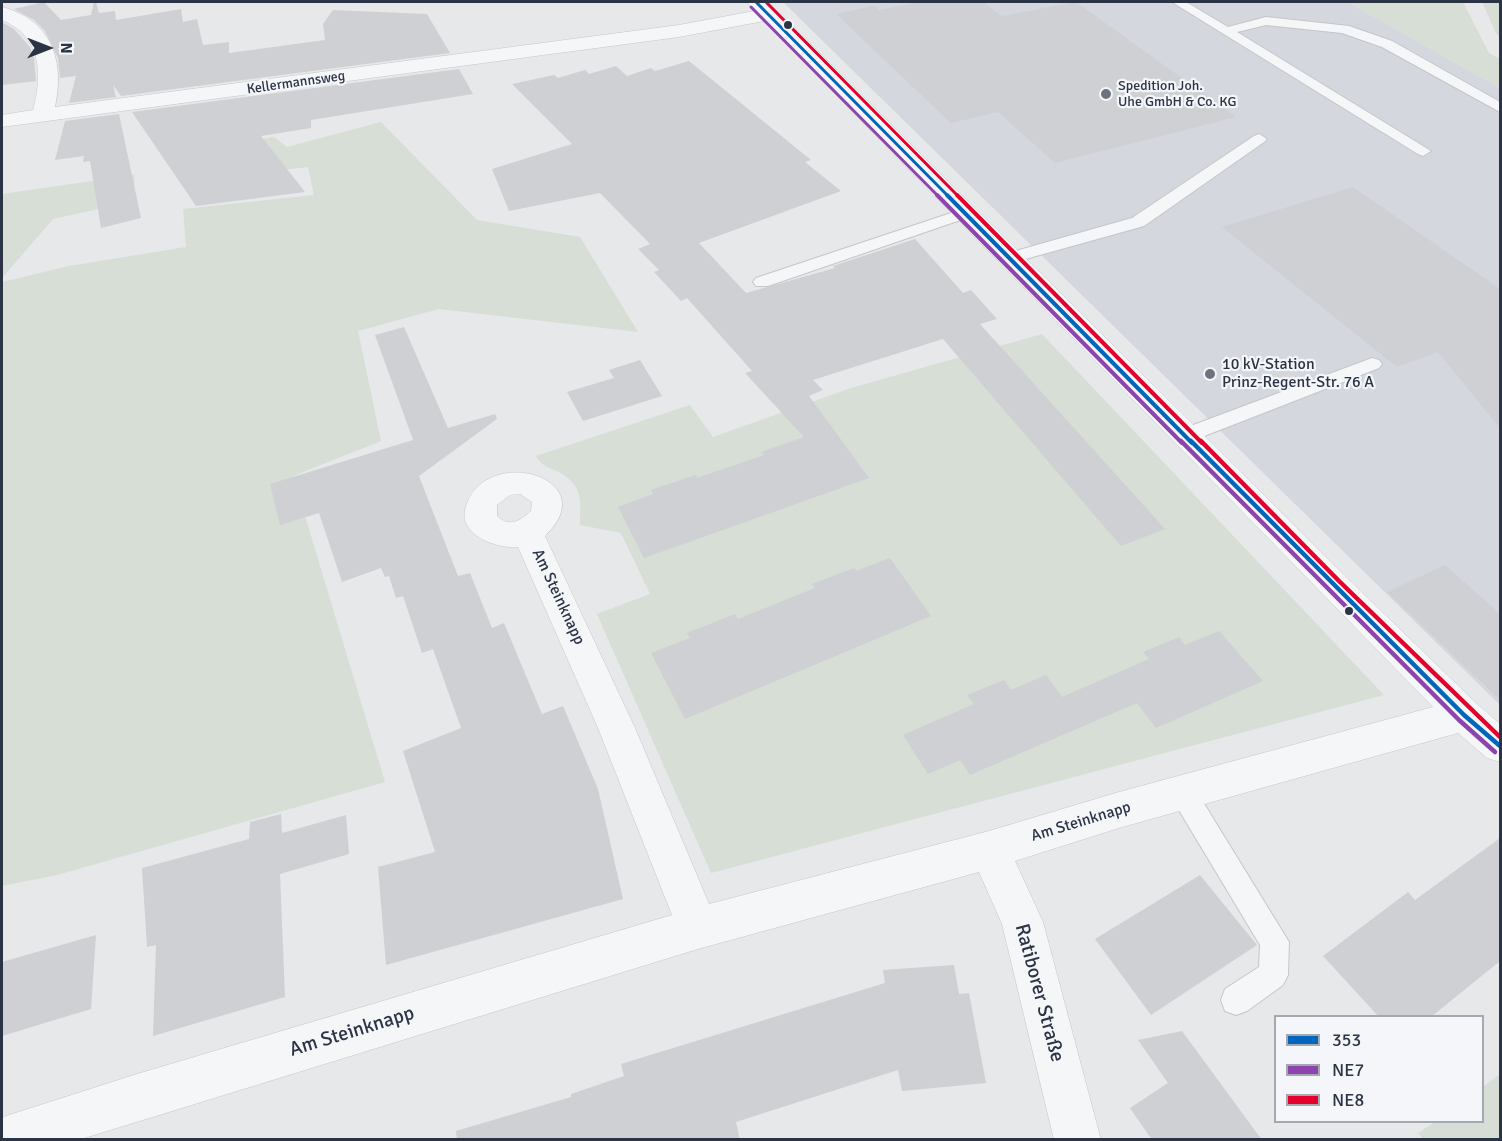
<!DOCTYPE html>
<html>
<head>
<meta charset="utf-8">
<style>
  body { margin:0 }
  #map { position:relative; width:1502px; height:1141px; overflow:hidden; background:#e6e8ea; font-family:Signika,sans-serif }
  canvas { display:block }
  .frame { position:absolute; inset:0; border:3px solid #2b3445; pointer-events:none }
  .legend { position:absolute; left:1274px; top:1015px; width:210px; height:108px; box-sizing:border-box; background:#f4f6f9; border:2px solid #a4a8b1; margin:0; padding:8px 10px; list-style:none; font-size:18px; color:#2b3445 }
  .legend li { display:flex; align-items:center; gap:12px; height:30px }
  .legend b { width:30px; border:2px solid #a4a8b1 }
  .north { position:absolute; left:18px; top:18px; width:60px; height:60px; -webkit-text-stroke:4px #f4f6f9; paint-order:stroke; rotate:90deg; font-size:16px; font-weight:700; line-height:24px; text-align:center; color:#2b3445 }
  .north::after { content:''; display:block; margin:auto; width:21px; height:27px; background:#2b3445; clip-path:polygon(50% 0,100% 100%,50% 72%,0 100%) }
</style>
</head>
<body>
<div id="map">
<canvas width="1502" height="1141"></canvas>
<div class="frame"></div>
<ul class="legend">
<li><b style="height:8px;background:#0065bd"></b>353</li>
<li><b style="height:8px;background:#8e44ad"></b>NE7</li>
<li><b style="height:8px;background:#e4002b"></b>NE8</li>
</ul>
<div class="north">N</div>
</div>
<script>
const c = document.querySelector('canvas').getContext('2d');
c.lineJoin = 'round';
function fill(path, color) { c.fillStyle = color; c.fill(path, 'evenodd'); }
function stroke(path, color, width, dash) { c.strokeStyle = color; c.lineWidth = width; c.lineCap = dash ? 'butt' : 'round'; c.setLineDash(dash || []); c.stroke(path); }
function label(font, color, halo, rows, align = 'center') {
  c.font = font + ' Signika,sans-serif'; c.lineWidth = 4.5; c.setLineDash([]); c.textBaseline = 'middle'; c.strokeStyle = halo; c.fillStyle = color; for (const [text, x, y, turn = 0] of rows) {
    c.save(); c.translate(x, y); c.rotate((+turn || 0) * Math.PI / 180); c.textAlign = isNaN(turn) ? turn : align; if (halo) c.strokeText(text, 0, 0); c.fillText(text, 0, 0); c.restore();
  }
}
const built = new Path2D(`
  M783,2H1348L1500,88V705Z`);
const green = new Path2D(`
  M1348,2H1463L1489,53L1500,59V88Z
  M1482,2H1500V38L1496,33Z
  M381,122L477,220L580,237L638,332L439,309L358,331L381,441L293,476L385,782L57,875L2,886V282L69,266L186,247L183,209L314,195L308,167L200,180L206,149L274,137L287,147Z
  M134,175L135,201L53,219L2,278V194Z
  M1042,334L1384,695L711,873L597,614L650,594L621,533L580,525C581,497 582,482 554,470C545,466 540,464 536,456L690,405L713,437L851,388Z
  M1500,1074V1139H1423L1418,1133L1435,1122H1482L1483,1087Z`);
const building = new Path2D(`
  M44,2L61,20L91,15L94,2H96L99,13L115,11L116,20L181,9L183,22L197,19L203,45L229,42V53L325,40L323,24L333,10L427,14L450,53L121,96L113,85L116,97L69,103L76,76L60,78L58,58L45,31L34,20L14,9Z
  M921,2H983L1002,16L1076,2L1236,117L1055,163L998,112L951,123L836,14L874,6L879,10Z
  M2,22L14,29L30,47L34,58L36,81L2,85Z
  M689,61L811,160L805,162L841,191L699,243L746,293L835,268L833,266L915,239L963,293L971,290L997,319L980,324L1165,529L1121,546L943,339L813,380L823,390L809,396L869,478L644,558L618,507L653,494L651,490L696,475L697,478L764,455L761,452L804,437L745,373L752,371L687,298L681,301L654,272L659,270L638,249L650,244L600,193L509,211L492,169L572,144L512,84L554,75L558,78L585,70L589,74L616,66L627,76L651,68L655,71Z
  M459,69L473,94L311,120V128L261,136L305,192L196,206L132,112Z
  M119,114L141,218L101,228L90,161L83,162L84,156L55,160L65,121Z
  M1353,187L1500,289V428L1438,352L1397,367L1222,227Z
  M404,327L448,428L495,414L497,419L419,476L458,576L470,573L492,628L504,623L542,714L563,706L598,789L623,899L386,965L378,867L435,852L403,751L461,728L433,649L422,653L403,596L396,598L389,576L385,577L381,568L342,582L319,513L280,525L270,484L413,440L375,335Z
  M640,360L662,396L583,421L567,392L614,378L609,370Z
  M890,558L931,616L685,719L651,653L690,638L687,633L735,614L738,619L815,588L812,584L854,568L856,571Z
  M1445,565L1500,614V700L1387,592Z
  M1219,631L1263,681L1156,728L1137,703L970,775L960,760L928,774L903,735L974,704L967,695L1004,680L1011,690L1046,675L1062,697L1149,659L1143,652L1179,637L1185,645Z
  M281,814L282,833L346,815L349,854L280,874L285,997L153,1036L156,945L147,947L142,868L249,839L250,822Z
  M1500,838V961L1431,1017H1379L1323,956L1408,892L1415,900Z
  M1200,875L1257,945L1151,1015L1095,939Z
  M96,935L91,1009L2,1036V962Z
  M954,965L959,994L969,993L986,1083L902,1091L898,1070L736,1122L740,1140H457L456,1131L571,1097V1094L624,1076L621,1064L885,983L883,970Z
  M1182,1031L1262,1140H1152L1130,1108L1168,1083L1138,1040Z`);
const lane = new Path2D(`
  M1172,2H1186L1228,27L1266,17L1349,26L1392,41L1500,102V112L1382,47L1342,33L1266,25L1237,32L1431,151L1423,156L1418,154Z
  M1259,134L1267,139L1264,142L1144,226L1011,263L1005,262L1002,258L1005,254L1132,218L1254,136Z
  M966,208L972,210L974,213L972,216L768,286H756L753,282L756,278Z
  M1372,358L1379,360L1382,364L1379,368L1194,440L1187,442L1180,440L1177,435L1180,430Z
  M1183,781L1192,784L1289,942L1288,975L1283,985L1247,1011L1236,1015L1225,1011L1221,1000L1225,989L1259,967L1260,945L1174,802L1170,793L1174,784Z`);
const street = new Path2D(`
  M747,2H766L776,10L1346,577L1477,704L1500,724V762L1487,758L1458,733L1119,828L1015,861L1043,922L1101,1140H1054L1002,924L979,872L698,949L78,1140H2V1118L6,1116L137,1074L672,915L598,728L518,547C497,549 456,535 466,506C486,443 606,478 545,536L635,728L709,904L989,831L1119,792L1433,707L764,21L679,37L2,127V115L33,110C43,73 41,36 2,20V7C52,20 65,61 55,107L679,25L754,11ZM520,494L532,502L531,511C520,521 509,528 497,516V505L510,495Z`);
const bus1Far2 = new Path2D(`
  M756,2L948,196`);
const bus1Far1 = new Path2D(`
  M947,195L1192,443`);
const bus1 = new Path2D(`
  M1191,441L1464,715L1500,746`);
const bus2Far2 = new Path2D(`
  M751,7L938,196`);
const bus2Far1 = new Path2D(`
  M937,195L1182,443`);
const bus2 = new Path2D(`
  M1181,441L1459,720L1495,752`);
const bus3Far2 = new Path2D(`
  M766,2L958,196`);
const bus3Far1 = new Path2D(`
  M957,195L1202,443`);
const bus3 = new Path2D(`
  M1201,441L1339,581L1500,737`);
const markers = [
  [788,25,5,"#2b3445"],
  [1106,94,6,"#6c737f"],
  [1210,374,6,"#6c737f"],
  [1349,611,5,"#2b3445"]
];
const farStreetnames = [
  ["Kellermannsweg",296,83,-8]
];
const farPoinames = [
  ["Spedition Joh.",1118,86],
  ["Uhe GmbH & Co. KG",1118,102]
];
const poiNames = [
  ["10 kV-Station",1222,365],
  ["Prinz-Regent-Str. 76 A",1222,383]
];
const streetNames = [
  ["Am Steinknapp",558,597,65],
  ["Am Steinknapp",1081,822,-17]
];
const nearStreetnames = [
  ["Ratiborer Straße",1039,993,75],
  ["Am Steinknapp",352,1032,-17]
];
fill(built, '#d4d7dd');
fill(green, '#d6ded6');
fill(building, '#ced0d3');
stroke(lane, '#c4c6c8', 2);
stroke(street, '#c4c6c8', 1);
fill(lane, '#f5f6f7');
fill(street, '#f5f6f7');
stroke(bus1Far2, '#0065bd', 3);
stroke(bus1Far1, '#0065bd', 4);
stroke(bus1, '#0065bd', 4.5);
stroke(bus2Far2, '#8e44ad', 3);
stroke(bus2Far1, '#8e44ad', 4);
stroke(bus2, '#8e44ad', 4.5);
stroke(bus3Far2, '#e4002b', 3);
stroke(bus3Far1, '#e4002b', 4);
stroke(bus3, '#e4002b', 4.5);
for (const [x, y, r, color] of markers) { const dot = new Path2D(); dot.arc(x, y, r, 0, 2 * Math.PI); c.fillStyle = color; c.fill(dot); stroke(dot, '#f4f6f9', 2); }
label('14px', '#2b3445', '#f4f6f9', farStreetnames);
label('14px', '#2b3445', '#f4f6f9', farPoinames, 'left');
label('16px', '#2b3445', '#f4f6f9', poiNames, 'left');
label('16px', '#2b3445', '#f4f6f9', streetNames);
label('20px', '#2b3445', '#f4f6f9', nearStreetnames);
</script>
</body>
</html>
